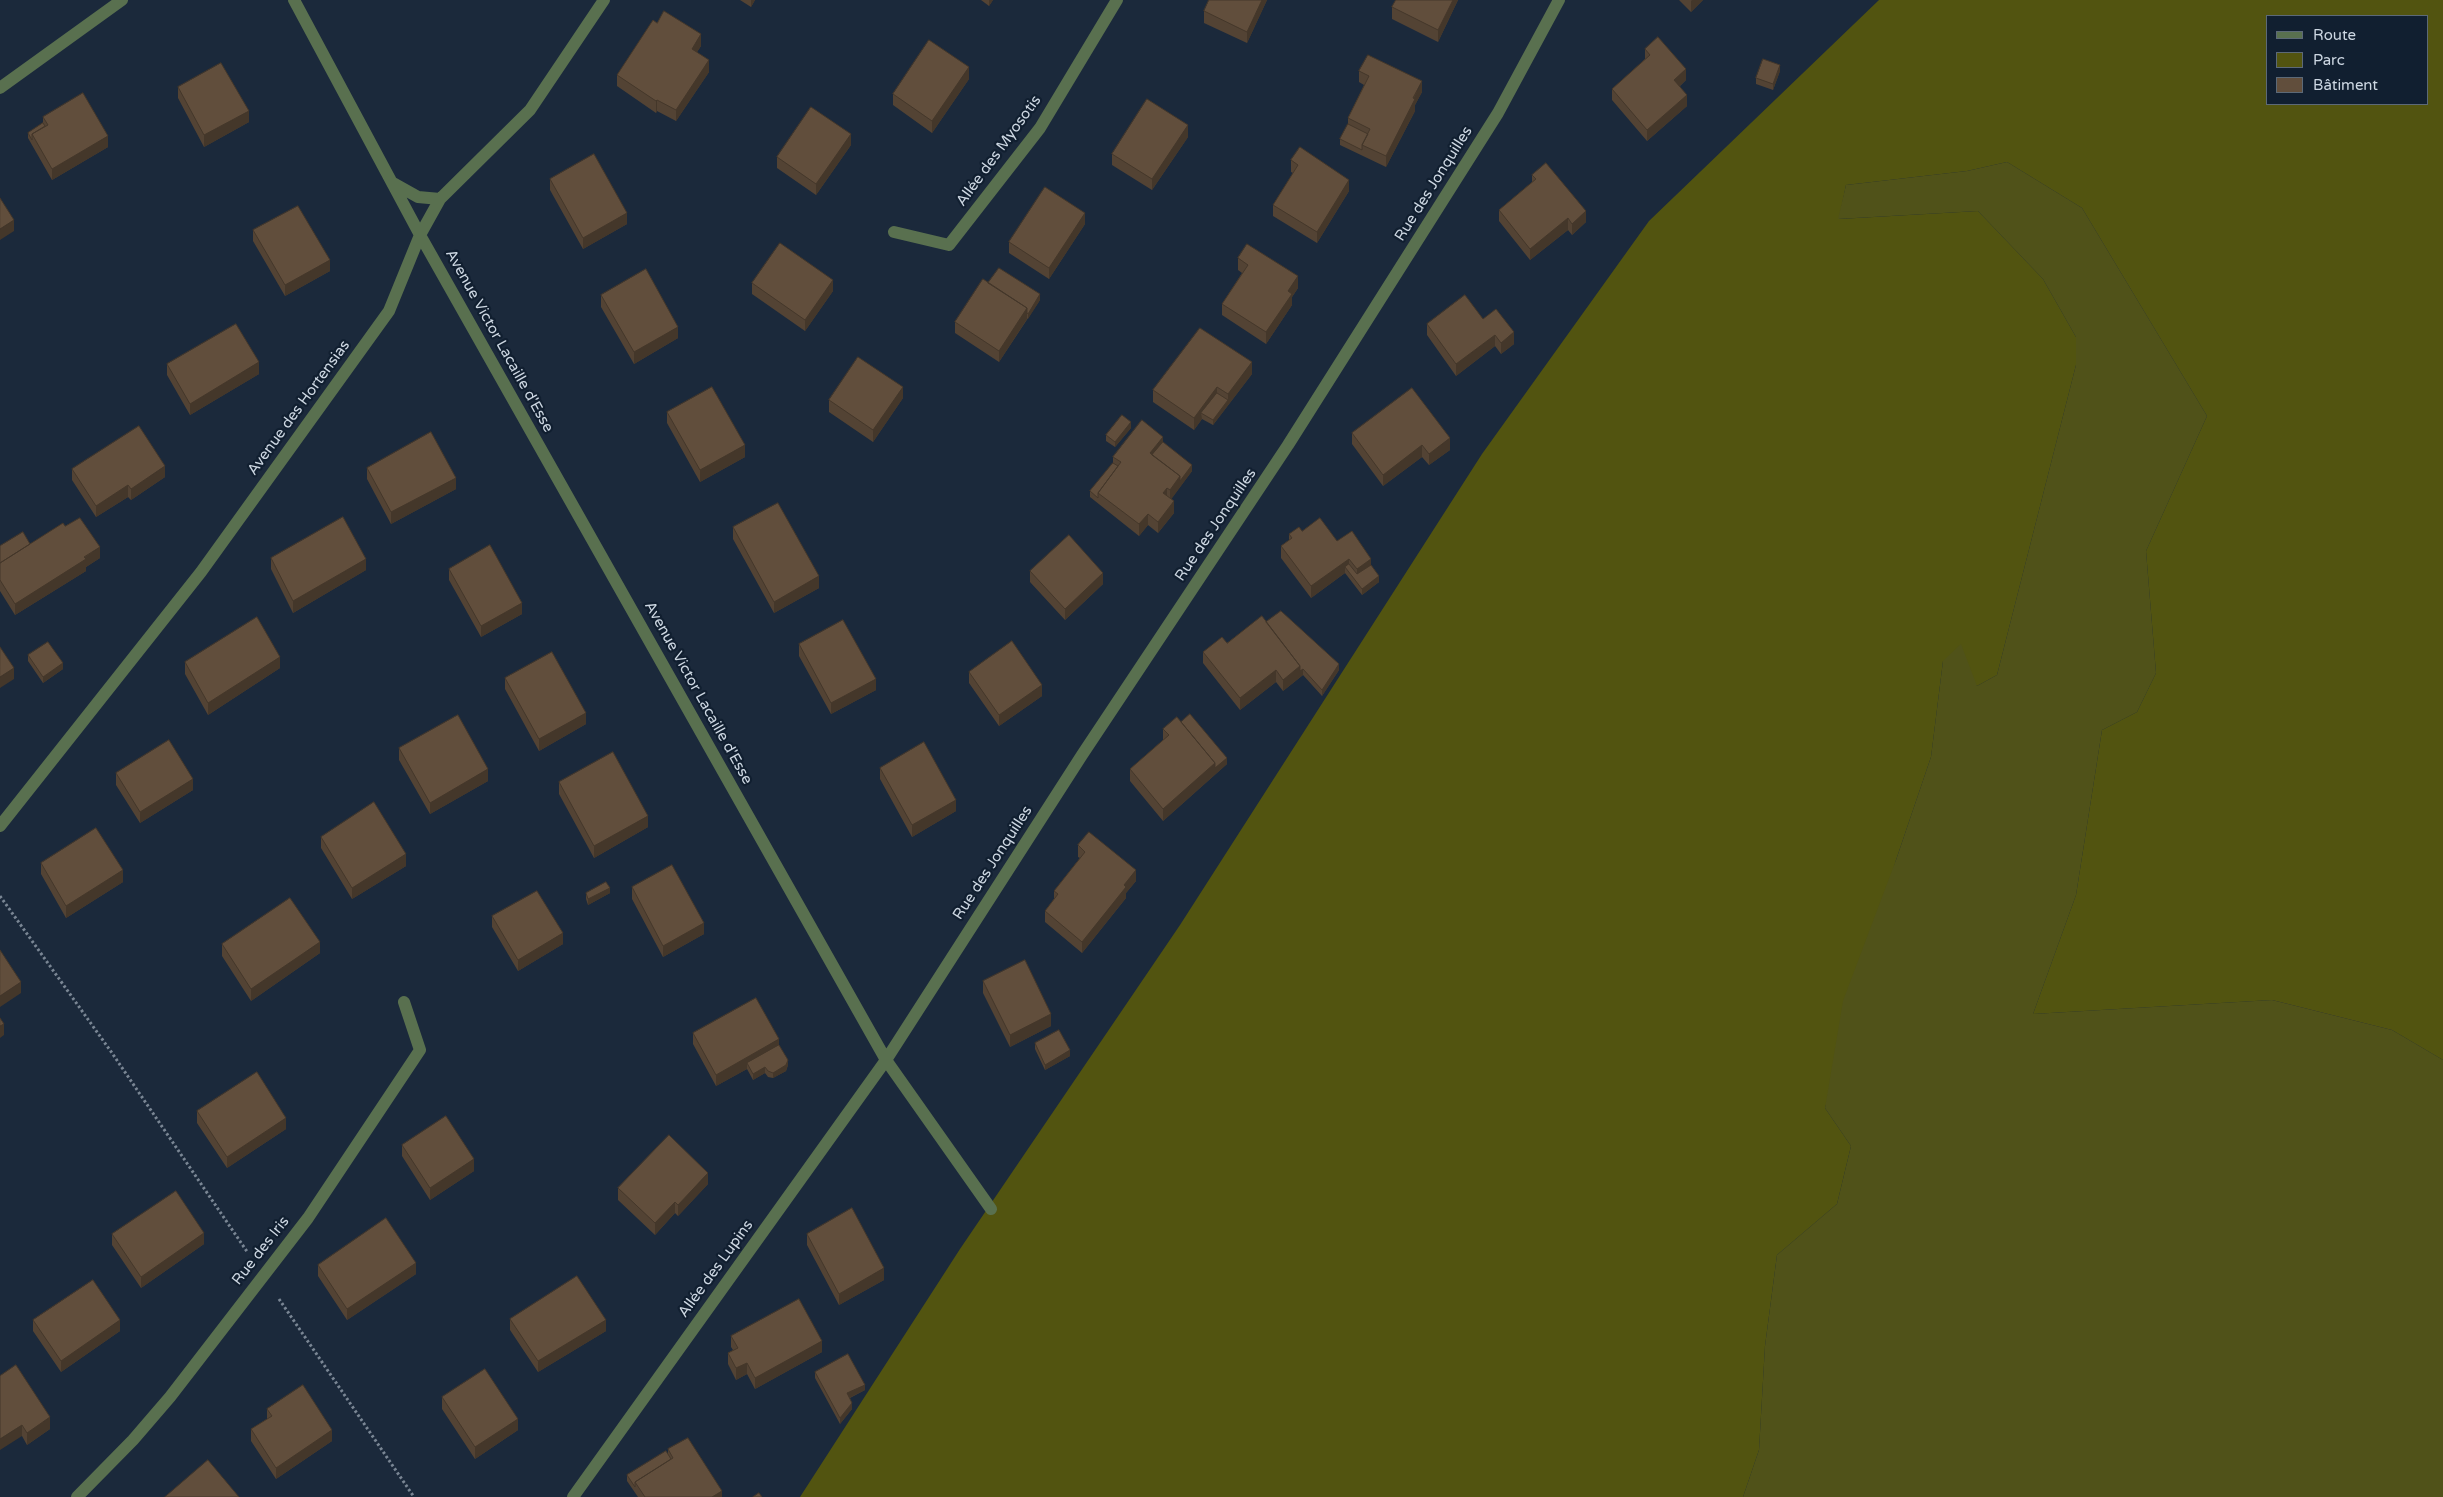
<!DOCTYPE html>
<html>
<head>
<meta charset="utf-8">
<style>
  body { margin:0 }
  #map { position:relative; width:2443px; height:1497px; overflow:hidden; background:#1b293b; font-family:"Varela Round",sans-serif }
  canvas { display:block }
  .legend { position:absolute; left:2266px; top:15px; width:162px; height:90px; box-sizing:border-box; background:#111f30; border:1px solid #5c6977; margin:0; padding:6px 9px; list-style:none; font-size:15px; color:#cdd7e2 }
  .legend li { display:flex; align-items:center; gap:10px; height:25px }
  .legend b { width:25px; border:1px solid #5c6977 }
</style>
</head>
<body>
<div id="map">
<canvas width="2443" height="1497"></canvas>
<ul class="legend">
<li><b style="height:6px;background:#59704f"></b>Route</li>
<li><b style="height:14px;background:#525410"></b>Parc</li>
<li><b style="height:14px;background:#614e3c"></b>Bâtiment</li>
</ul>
</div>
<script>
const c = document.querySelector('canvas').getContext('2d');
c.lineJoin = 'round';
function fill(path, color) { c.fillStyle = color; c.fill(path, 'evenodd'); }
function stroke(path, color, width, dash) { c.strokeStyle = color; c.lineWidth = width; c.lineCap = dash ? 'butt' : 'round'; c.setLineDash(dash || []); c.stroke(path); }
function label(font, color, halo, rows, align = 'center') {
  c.font = font + ' "Varela Round",sans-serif'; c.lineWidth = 4.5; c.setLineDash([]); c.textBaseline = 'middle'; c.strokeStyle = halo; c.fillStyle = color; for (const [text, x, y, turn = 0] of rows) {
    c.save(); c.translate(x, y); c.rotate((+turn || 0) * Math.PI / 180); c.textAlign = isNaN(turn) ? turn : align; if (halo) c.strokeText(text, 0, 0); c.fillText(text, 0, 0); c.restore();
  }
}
const green = new Path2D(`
  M1879,0H2443V1060L2392,1030L2272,1000L2033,1014L2076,895L2102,730L2137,712L2156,673L2146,551L2207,416L2082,208L2007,162L1967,171L1846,185L1839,219L1978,211L2043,279L2076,337V365L1997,675L1977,686L1943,661L1931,757L1896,860L1825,1108L1851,1146L1837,1204L1777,1255L1765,1346L1759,1450L1743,1497H800L960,1249L1180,925L1482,454L1649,221ZM2267,16H2427V104H2267Z`);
const forest = new Path2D(`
  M2007,162L2082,208L2207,416L2146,551L2156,673L2137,712L2102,730L2076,895L2033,1014L2272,1000L2392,1030L2443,1060V1497H1743L1759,1450L1765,1346L1777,1255L1837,1204L1851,1146L1825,1108L1843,1001L1896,860L1931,757L1943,661L1961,644L1977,686L1997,675L2076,365V337L2043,279L1978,211L1838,219L1846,185L1967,171Z`);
const path = new Path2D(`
  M0,896L112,1053L248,1253
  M279,1299L414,1497`);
const minor = new Path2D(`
  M294,0L420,235L886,1060L991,1209
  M0,88L122,0
  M393,183L418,197L440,199
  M894,232L949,245L1040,128L1117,0
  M0,826L201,572L389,311L420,235L440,199L530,110L604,0
  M77,1497L133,1440L170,1397L308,1218L420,1050L404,1002
  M573,1497L886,1060L1082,755L1288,445L1498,113L1559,0`);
const wall = new Path2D(`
  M740,0H755L751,7Z
  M981,0H993L989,6Z
  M1267,0L1247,43L1204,23V11Z
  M1396,0H1458L1438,42L1392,19V7Z
  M1679,0H1703L1691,12Z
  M657,23L701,46L697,52L709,72L676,121L657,111L656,113L617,86V75Z
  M1645,49L1686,80L1680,86L1687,106L1647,141L1612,100V89L1645,59Z
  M1359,71L1422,92L1415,105V111L1386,167L1340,145V139L1348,124V118L1364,85L1359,82Z
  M1780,71L1773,90L1756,84V78Z
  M969,79L932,133L893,105V94Z
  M178,87L249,122L204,147L178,98Z
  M43,117L108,147L52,180L28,138V133L43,123Z
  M1188,137L1152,190L1112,165V154Z
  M851,145L816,195L777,168V157Z
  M1291,160L1349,191L1317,243L1273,216V205L1293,173L1291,172Z
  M1532,175L1586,222L1572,235L1568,230L1530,260L1499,221V210L1532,182Z
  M550,179L627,224L583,249L550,190Z
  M1085,224L1049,279L1009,253V242Z
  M253,230L330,271L285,296L253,241Z
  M1238,258L1298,288L1292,297V305L1266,344L1222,315V304L1242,273L1238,270Z
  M752,283L833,291L805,331L752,294Z
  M988,283L1040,300L999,362L955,333V322Z
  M601,295L678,338L634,364L601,307Z
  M1483,319L1514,344L1501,354L1495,346L1456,376L1427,335V324Z
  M167,364L259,374L190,415L167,375Z
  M1252,374L1213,425L1202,419L1194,430L1153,402V390Z
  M903,398L873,442L829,412V400Z
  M667,412L745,457L700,482L667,423Z
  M1131,428L1115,447L1106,441V435Z
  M1352,433L1450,450L1429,465L1422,457L1383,486L1352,444Z
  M1163,442L1192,471L1171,499L1174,513L1158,533L1148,525L1139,536L1090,497V491L1113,463V457Z
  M367,468L456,489L391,524L367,479Z
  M72,469L165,477L131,500L128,497L96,517L72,480Z
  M65,526L100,558L86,567V571L15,615L0,591V546L30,544Z
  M733,527L819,588L774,613L733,539Z
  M1302,531L1337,541L1371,565L1379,582L1362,595L1345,573L1311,598L1281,558V546L1289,540V534Z
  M271,558L366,570L293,613L271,569Z
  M449,569L522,614L481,637L449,580Z
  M1030,571L1103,584L1065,620L1030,582Z
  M1266,622L1339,670L1322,696L1303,675L1283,691L1276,682L1240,710L1203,663V652L1227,643Z
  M799,644L876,690L831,714L799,656Z
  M28,655L63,669L43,683L28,661Z
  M185,662L280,668L208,715L185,674Z
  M969,672L1042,696L999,726L969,683Z
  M505,678L586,724L539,751L505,689Z
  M1181,722L1227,764L1163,821L1130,781V769L1163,740V729Z
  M399,748L488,781L430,814L399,760Z
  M880,768L956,811L912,837L880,779Z
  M116,773L193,790L140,823L116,785Z
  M559,782L648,827L594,858L559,794Z
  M321,837L406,866L352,899L321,848Z
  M1078,845L1136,881L1126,893V898L1082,953L1045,922V911L1054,899V891L1080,858L1078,857Z
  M41,863L123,882L66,918L41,874Z
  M632,887L704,934L663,957L632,899Z
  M586,893H610L588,905L586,899Z
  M492,916L563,944L518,971L492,927Z
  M222,944L320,953L251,1001L222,956Z
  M983,981L1051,1026L1010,1047L983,993Z
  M693,1033L779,1045L788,1065L786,1071L773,1078L768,1077L765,1073L753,1080L747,1069L716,1086L693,1044Z
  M1035,1043L1070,1056L1045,1070L1035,1049Z
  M197,1111L286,1129L227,1168L197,1123Z
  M402,1145L474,1171L430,1200L402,1156Z
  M708,1184L678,1216L675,1213L655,1235L618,1200V1188Z
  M112,1234L204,1244L141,1288L112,1245Z
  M807,1234L884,1280L839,1305L807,1245Z
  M318,1265L416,1274L347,1320L318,1276Z
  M510,1319L606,1331L538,1372L510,1330Z
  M33,1320L120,1331L61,1372L33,1331Z
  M731,1336L822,1352L755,1389L747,1374L736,1380L728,1364V1353L733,1350L731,1347Z
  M815,1372L865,1390L850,1398L852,1409L840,1424L815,1378Z
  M0,1376L50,1429L27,1445L22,1436Z
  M442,1397L518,1430L475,1459L442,1409Z
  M267,1409L332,1441L276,1479L251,1441V1429L267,1419Z
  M668,1449L722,1497H638L627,1481V1475L668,1455Z`);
const shadedWall = new Path2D(`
  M751,0H755L751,7Z
  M989,0H993L989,6Z
  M1262,0H1267L1247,43V32Z
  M1453,0H1458L1438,42V30Z
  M1692,0H1703L1691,12V1Z
  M701,34V46L692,60V49Z
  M709,60V72L676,121V110Z
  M1780,65V71L1773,90V84Z
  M969,67V79L932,133V121Z
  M1686,69V80L1674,91V80Z
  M1422,81V92L1415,105V111L1386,167V156Z
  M1687,95V106L1647,141V130Z
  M657,100V111L656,113V101Z
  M249,111V122L204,147V135Z
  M1188,125V137L1152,190V179Z
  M851,134V145L816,195V184Z
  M108,136V147L52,180V169Z
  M1349,180V191L1317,243V232Z
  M1586,211V222L1572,235V224Z
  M627,213V224L583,249V238Z
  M1085,213V224L1049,279V268Z
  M1568,218V230L1530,260V249Z
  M14,220V231L0,240V229Z
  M330,260V271L285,296V285Z
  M1298,276V288L1292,297V305L1266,344V332L1288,291Z
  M833,280V291L805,331V320Z
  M1040,294V300L1028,319V314Z
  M1027,308V319L999,362V351Z
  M678,327V338L634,364V352Z
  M1514,332V344L1501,354V343Z
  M1495,335V346L1456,376V364Z
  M259,362V374L190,415V404Z
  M1252,362V374L1213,425V420L1228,400V394Z
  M903,387V398L873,442V430Z
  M1217,387V399L1201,413L1202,419L1194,430V418Z
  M1131,422V428L1115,447V442Z
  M1163,437V448L1152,460L1150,453Z
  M1450,438V450L1429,465V454Z
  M745,445V457L700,482V470Z
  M1422,445V457L1383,486V475Z
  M1192,465V471L1170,501V490L1180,476Z
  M165,466V477L131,500V489Z
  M456,478V489L391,524V512Z
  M128,485V497L96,517V506Z
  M1167,488V499L1163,493Z
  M1174,501V513L1158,533V522Z
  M1148,514V525L1139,536V524Z
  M100,547V558L86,567V571L15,615V604Z
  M366,559V570L293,613V601Z
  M1349,559V570L1345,567V573L1311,598V586Z
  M1371,559V570L1357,580V569Z
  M1103,573V584L1065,620V609Z
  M819,576V588L774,613V602Z
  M1379,576V582L1362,595V589Z
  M522,603V614L481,637V626Z
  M280,657V668L208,715V703Z
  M63,663V669L43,683V677Z
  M1339,664V670L1322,696V690Z
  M1300,666L1303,669V675L1283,691V680Z
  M14,668V679L0,688V677Z
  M1276,670V682L1240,710V698Z
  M876,679V690L831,714V703Z
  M1042,685V696L999,726V715Z
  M586,713V724L539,751V739Z
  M1227,758V764L1163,821V809L1215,763Z
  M488,769V781L430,814V803Z
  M193,779V790L140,823V812Z
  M956,800V811L912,837V825Z
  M648,816V827L594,858V846Z
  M406,854V866L352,899V888Z
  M123,870V882L66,918V906Z
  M1136,870V881L1126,893V898L1082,953V942L1124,885Z
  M610,888V893L588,905V899Z
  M704,923V934L663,957V946Z
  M563,933V944L518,971V960Z
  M320,942V953L251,1001V989Z
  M21,982V993L0,1007V996Z
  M1051,1014V1026L1010,1047V1035Z
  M4,1024V1035L0,1038V1026Z
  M779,1039V1050L747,1063V1069L716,1086V1075Z
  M1070,1050V1056L1045,1070V1065Z
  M788,1060V1065L786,1071L773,1078V1073Z
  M765,1067V1073L753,1080V1074Z
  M286,1118V1129L227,1168V1157Z
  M474,1159V1171L430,1200V1188Z
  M708,1173V1184L678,1216V1205Z
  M675,1202V1213L655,1235V1223Z
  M204,1233V1244L141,1288V1277Z
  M416,1263V1274L347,1320V1309Z
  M884,1268V1280L839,1305V1294Z
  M120,1320V1331L61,1372V1361Z
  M606,1320V1331L538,1372V1361Z
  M822,1341V1352L755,1389V1378Z
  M747,1363V1374L736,1380V1368Z
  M865,1385V1390L847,1399V1393Z
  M852,1403V1409L840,1424V1418Z
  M50,1417V1429L27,1445V1433Z
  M518,1419V1430L475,1459V1447Z
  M22,1425V1436L0,1450V1439Z
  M332,1430V1441L276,1479V1468Z
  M722,1491V1497H712Z`);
const building = new Path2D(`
  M1209,0H1262L1247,32L1204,11Z
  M1396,0H1453L1438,30L1392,7Z
  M664,11L701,34L692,49L709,60L676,110L657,100L656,101L617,75L653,20L657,23Z
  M1658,37L1686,69L1674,80L1687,95L1647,130L1612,89L1650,55L1645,49Z
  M929,40L969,67L932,121L893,94Z
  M1368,55L1422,81L1413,98L1415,99L1386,156L1362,145L1370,129L1348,118L1369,76L1359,71Z
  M1763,59L1780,65L1773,84L1756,78Z
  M221,63L249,111L204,135L178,87Z
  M83,93L108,136L52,169L32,134L48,125L43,117Z
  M1147,99L1188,125L1152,179L1112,154Z
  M811,107L851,134L816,184L777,157Z
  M43,123L45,126L32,134V140L28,133Z
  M1348,124L1368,134L1362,145V150L1340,139Z
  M1300,147L1349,180L1317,232L1273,205L1298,165L1291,160Z
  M594,154L627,213L583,238L550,179Z
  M1546,163L1586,211L1572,224L1568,218L1530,249L1499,210L1536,179L1532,175Z
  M1045,187L1085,213L1049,268L1009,242Z
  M0,198L14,220L0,229Z
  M298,206L330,260L285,285L253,230Z
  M780,243L833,280L805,320L752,283Z
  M1247,244L1298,276L1288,291L1292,294L1266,332L1222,304L1248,265L1238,258Z
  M999,268L1040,294L1028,314L1027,313V308L988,283Z
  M646,269L678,327L634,352L601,295Z
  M983,279L1027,308L999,351L955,322Z
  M1465,295L1483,319L1496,309L1514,332L1501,343L1495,335L1456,364L1427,324Z
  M236,324L259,362L190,404L167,364Z
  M1200,328L1252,362L1228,394L1217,387L1194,418L1153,390Z
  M858,357L903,387L873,430L829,400Z
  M712,387L745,445L700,470L667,412Z
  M1412,388L1450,438L1429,454L1422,445L1383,475L1352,433Z
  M1217,393L1228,400L1213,420L1201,413Z
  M1122,415L1131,422L1115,442L1106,435Z
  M1142,420L1163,437L1150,453L1180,476L1170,490L1167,488L1163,493L1174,501L1158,522L1148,514L1139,524L1098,493L1121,462L1113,457Z
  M139,426L165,466L131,489L128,485L96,506L72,469Z
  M431,432L456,478L391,512L367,468Z
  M1163,442L1192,465L1180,481V476L1152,455Z
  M1113,463L1118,466L1098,493V498L1090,491Z
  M778,503L819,576L774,602L733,527Z
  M343,517L366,559L293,601L271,558Z
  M80,518L100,547L84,557L86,559L15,604L0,580V563L63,523L65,526Z
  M1320,518L1337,541L1352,531L1371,559L1357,569L1349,559L1311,586L1281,546L1292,538L1289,534L1299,527L1302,531Z
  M23,532L30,544L0,563V546Z
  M1069,535L1103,573L1065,609L1030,571Z
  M490,545L522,603L481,626L449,569Z
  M1349,564L1357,574L1371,565L1379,576L1362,589L1345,567Z
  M1281,611L1339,664L1322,690L1303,669L1300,671V666L1266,622Z
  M1262,616L1300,666L1283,680L1276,670L1240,698L1203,652L1222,637L1227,643Z
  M257,617L280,657L208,703L185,662Z
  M843,620L876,679L831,703L799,644Z
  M1012,641L1042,685L999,715L969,672Z
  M48,642L63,663L43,677L28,655Z
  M0,647L14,668L0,677Z
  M552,652L586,713L539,739L505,678Z
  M1190,714L1227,758L1215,768V763L1181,722Z
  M458,715L488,769L430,803L399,748Z
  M1177,717L1215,763L1163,809L1130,769L1169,735L1163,729Z
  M169,740L193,779L140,812L116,773Z
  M924,742L956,800L912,825L880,768Z
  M613,752L648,816L594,846L559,782Z
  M374,802L406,854L352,888L321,837Z
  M96,828L123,870L66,906L41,863Z
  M1089,832L1136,870L1124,885L1126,887L1082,942L1045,911L1058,894L1054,891L1085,852L1078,845Z
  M672,865L704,923L663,946L632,887Z
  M606,882L610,888L588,899L586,893Z
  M537,891L563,933L518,960L492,916Z
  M290,898L320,942L251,989L222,944Z
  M0,950L21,982L0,996Z
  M1025,960L1051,1014L1010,1035L983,981Z
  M756,998L779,1039L716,1075L693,1033Z
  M0,1018L4,1024L0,1026Z
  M1059,1030L1070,1050L1045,1065L1035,1043Z
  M779,1045L788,1060L786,1065L773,1073L768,1071L765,1067L753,1074L747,1063Z
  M257,1072L286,1118L227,1157L197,1111Z
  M446,1116L474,1159L430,1188L402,1145Z
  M669,1135L708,1173L678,1205L675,1202L655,1223L618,1188Z
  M176,1191L204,1233L141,1277L112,1234Z
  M852,1208L884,1268L839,1294L807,1234Z
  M386,1218L416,1263L347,1309L318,1265Z
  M577,1276L606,1320L538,1361L510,1319Z
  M93,1280L120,1320L61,1361L33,1320Z
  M799,1299L822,1341L755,1378L747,1363L736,1368L728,1353L738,1348L731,1336Z
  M848,1354L865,1385L847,1393L852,1403L840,1418L815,1372Z
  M16,1365L50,1417L27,1433L22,1425L0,1439V1376Z
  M485,1369L518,1419L475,1447L442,1397Z
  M303,1385L332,1430L276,1468L251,1429L272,1416L267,1409Z
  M688,1438L722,1491L712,1497H645L635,1482L673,1458L668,1449Z
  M666,1451L671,1459L635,1482V1487L627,1475Z
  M208,1460L239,1497H165Z
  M759,1493L762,1497H753Z`);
const streetNames = [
  ["Allée des Myosotis",999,151,-54],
  ["Rue des Jonquilles",1434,184,-58],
  ["Avenue Victor Lacaille d'Esse",499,341,61],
  ["Avenue des Hortensias",299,408,-54],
  ["Rue des Jonquilles",1216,525,-56],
  ["Avenue Victor Lacaille d'Esse",698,693,61],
  ["Rue des Jonquilles",993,863,-57],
  ["Rue des Iris",261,1251,-52],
  ["Allée des Lupins",716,1269,-54]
];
fill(green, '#525410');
fill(forest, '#505219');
stroke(path, '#7a8694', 3, [2.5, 2.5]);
stroke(minor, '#59704f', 12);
fill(wall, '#534334');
fill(shadedWall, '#44372a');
fill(building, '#614e3c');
stroke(building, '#44372a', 1);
label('15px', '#cdd7e2', '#111f30', streetNames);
</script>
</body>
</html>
